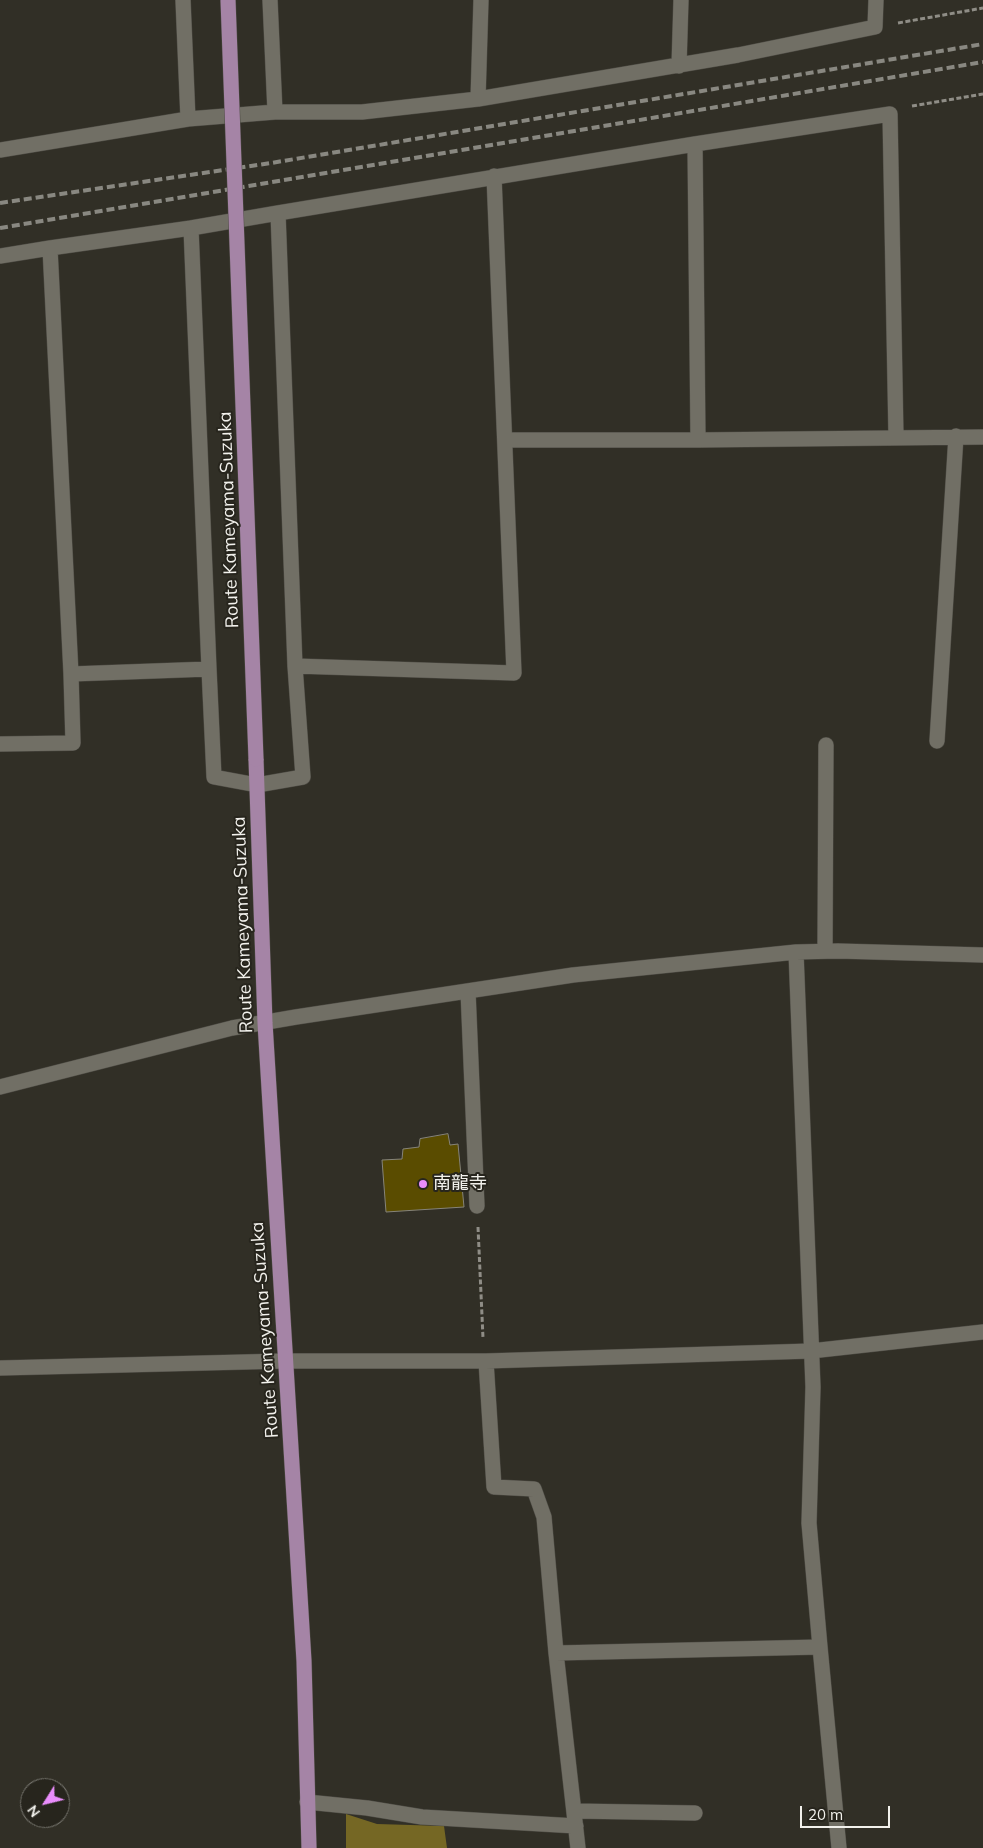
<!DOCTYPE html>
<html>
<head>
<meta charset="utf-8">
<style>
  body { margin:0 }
  #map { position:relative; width:983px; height:1848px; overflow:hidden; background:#312f26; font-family:Mulish,sans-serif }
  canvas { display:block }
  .north { position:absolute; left:20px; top:1778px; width:50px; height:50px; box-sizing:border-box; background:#27251d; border:1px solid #787770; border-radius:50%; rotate:234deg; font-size:14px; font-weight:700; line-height:20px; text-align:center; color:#f2f1ec }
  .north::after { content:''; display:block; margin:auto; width:18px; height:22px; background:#ea8dfc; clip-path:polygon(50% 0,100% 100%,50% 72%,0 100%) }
  .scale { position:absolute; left:800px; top:1806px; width:90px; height:22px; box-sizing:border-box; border:2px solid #f2f1ec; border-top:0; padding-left:6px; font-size:15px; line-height:18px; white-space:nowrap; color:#f2f1ec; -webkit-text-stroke:4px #27251d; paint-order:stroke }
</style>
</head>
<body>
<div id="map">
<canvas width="983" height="1848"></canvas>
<div class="north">N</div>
<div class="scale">20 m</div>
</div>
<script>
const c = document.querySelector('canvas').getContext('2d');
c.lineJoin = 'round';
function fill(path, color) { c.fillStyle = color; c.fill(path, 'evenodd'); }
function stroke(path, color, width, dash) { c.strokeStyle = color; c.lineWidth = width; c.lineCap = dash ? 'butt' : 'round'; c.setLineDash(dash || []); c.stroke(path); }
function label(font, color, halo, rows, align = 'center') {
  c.font = font + ' Mulish,"Noto Sans JP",sans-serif'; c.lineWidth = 4; c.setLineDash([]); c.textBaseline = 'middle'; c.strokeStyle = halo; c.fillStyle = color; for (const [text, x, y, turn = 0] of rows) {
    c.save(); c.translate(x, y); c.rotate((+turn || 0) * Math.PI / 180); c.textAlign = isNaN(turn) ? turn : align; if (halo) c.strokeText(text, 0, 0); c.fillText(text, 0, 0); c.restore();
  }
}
const forest = new Path2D(`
  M346,1814L377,1824L444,1826L447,1848H346Z`);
const building = new Path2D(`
  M448,1134L450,1145L458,1144L464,1207L386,1212L382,1160L402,1159L403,1149L419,1147L420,1139Z`);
const path = new Path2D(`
  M898,23L983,8
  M912,106L983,94
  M478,1227L483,1338`);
const minor = new Path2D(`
  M270,0L275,112H362L478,99L738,55L875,27L876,0
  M679,66L681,0
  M478,99L481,0
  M188,119L275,112
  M0,150L188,119L183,0
  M191,228L278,213
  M0,256L50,248
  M896,437L890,114L695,144L698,440L983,437
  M505,440H698
  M295,666L514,673L494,176
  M209,669L191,228L50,248L71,674L209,669L214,777L257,785L303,777L295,666L278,213L695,144
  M937,741L956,436
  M0,744L73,743L71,674
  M825,951L826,745
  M796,952L813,1387L809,1523L820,1647L839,1848
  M468,991L477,1206
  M0,1087L232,1028L296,1017L573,975L796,952L838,951L983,955
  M486,1361L494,1487L534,1489L544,1517L556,1653L578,1848
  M0,1368L285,1361H486L811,1351L983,1332
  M556,1653L820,1647
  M307,1802L367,1808L422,1817L576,1826
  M574,1811L695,1813`);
const major = new Path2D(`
  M256,759L265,1023L304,1661L309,1848`);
const rail = new Path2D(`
  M0,203L271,163L983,44
  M0,228L983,62`);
const majorBridge = new Path2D(`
  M228,0L256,759`);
const markers = [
  [423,1184,5,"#ea8dfc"]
];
const streetNames = [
  ["Route Kameyama-Suzuka",229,520,-92],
  ["Route Kameyama-Suzuka",243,925,-92],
  ["Route Kameyama-Suzuka",265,1330,-94]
];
const poiNames = [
  ["南龍寺",433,1184]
];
fill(forest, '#756724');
fill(building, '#5a4c00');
stroke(building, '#86847a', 1);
stroke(minor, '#4d4b44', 16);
stroke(major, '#4d4b44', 16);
stroke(path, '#8f8d86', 3, [5, 2.5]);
stroke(minor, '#716f65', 15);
stroke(major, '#a584a6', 15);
stroke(rail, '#898881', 4, [8, 4]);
stroke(majorBridge, '#4d4b44', 16, []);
stroke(majorBridge, '#a584a6', 15);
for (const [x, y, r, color] of markers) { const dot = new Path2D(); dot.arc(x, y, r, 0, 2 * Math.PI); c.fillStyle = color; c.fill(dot); stroke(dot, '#27251d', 2); }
label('18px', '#f2f1ec', '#27251d', streetNames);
label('18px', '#f2f1ec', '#27251d', poiNames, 'left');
</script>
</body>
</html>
